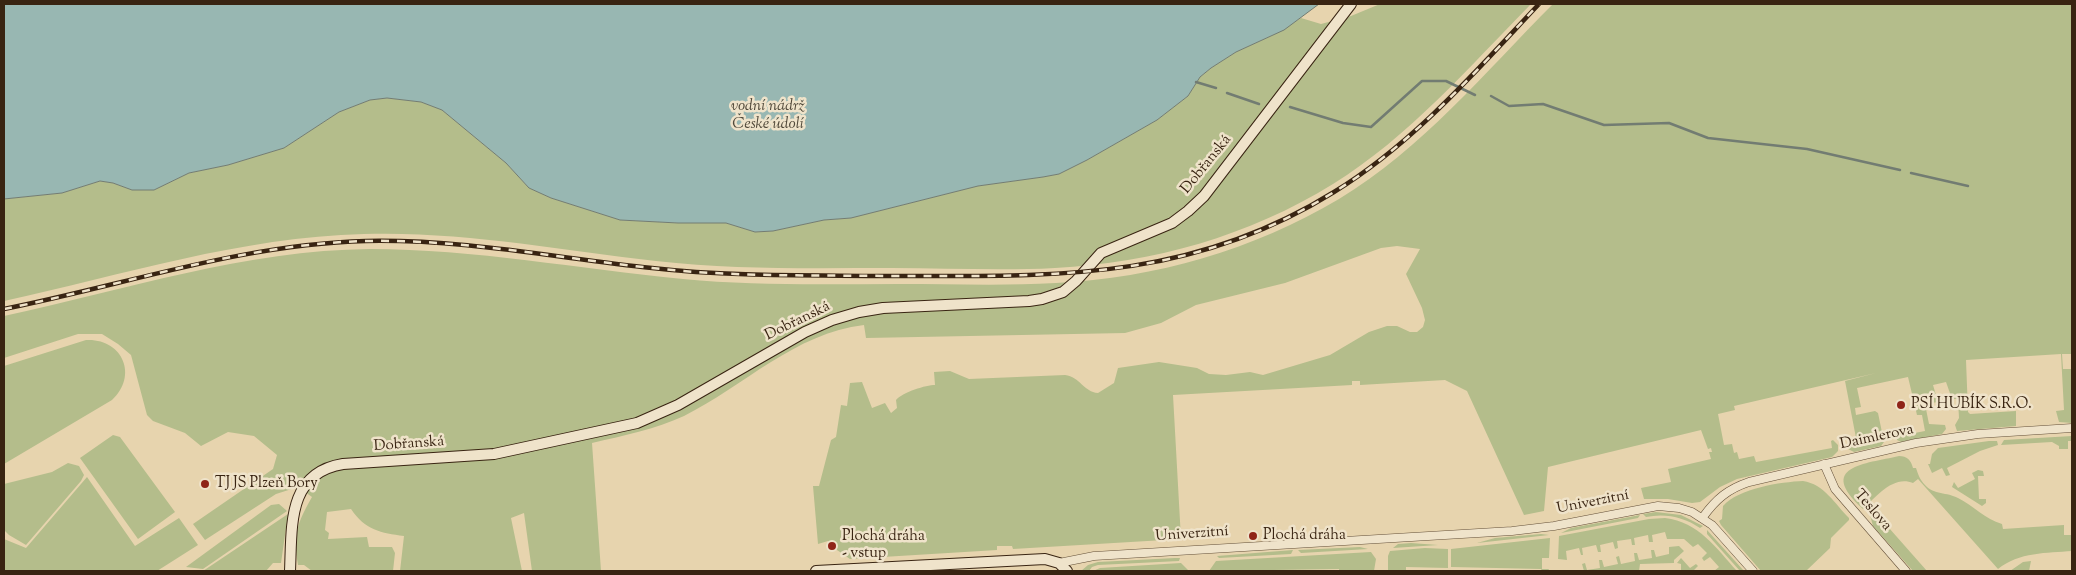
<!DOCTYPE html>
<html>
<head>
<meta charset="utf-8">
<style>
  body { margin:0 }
  #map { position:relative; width:2076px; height:575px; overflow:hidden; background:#e7d4ae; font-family:"Sorts Mill Goudy",serif }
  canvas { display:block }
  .frame { position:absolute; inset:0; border:5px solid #392412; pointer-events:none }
</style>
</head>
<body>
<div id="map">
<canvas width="2076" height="575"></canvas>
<div class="frame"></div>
</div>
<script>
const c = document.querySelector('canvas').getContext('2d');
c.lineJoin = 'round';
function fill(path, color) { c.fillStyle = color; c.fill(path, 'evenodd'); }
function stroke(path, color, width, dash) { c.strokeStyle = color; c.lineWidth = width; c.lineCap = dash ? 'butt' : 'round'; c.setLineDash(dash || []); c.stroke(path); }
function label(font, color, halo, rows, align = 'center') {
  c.font = font + ' "Sorts Mill Goudy",serif'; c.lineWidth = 5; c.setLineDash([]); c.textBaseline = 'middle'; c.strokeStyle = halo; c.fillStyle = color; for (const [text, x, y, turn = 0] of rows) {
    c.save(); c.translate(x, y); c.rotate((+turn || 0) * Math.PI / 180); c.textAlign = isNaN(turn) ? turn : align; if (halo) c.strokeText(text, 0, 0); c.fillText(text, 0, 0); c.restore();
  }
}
const green = new Path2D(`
  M1380,4H1531C1469,67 1409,137 1333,184C1249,236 1153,263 1055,268C1001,271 946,268 892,268C813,268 734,270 656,261C559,250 462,231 364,234C241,237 123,275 4,301V199L62,193L100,181L113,183L132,190H154L189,173L228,165L284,148L339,112L370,100L387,98L421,102L442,110L506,163L529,188L551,198L620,220L678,223H726L755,232L773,231L824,220L851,218L978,186L1043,177L1059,174L1087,160L1157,120L1188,96L1200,77L1211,68L1236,52L1273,35L1301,18L1321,24L1351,16Z
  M1553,4H2072V354H2062L2063,369H2072V423L2059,422L2056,411L2064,410L2061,354L1966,360L1968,412L1970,414L2016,411V426L1957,431L1955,425L1959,418L1958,399H1952L1946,382L1933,385L1938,402L1925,404L1929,424L1945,425L1946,429L1942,434L1901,442L1897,440L1894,430L1899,436L1925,431L1922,415H1917L1908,377L1857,388L1861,407L1855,408L1856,415L1875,411L1878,413L1884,442L1881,446L1854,452L1848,449L1847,446L1857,443L1845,381L1876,373L1734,406L1735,410L1718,414L1724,445L1732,444L1734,453L1737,452L1739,459L1754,456L1756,462L1832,448L1831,441L1833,440L1838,445V451L1832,457L1737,479L1720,487L1700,502L1692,503L1668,499H1644L1641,488L1671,482L1668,469L1711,459L1709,452H1712L1711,448L1708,449L1701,430L1548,467L1544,511L1524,515L1467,391L1445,380L1360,385V381H1352V385L1173,395L1181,539L1013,549L1012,546H997V550L850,559L837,550L828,541L818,544L813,486H819L831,440L836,437L841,405L847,406L850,383L862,382L872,408L885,403L891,413L897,408L896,400C903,392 926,385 935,385L934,372L950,371L969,379L1065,375C1080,377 1084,392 1098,393L1114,383L1118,368L1159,362L1197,368L1209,374L1226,375L1250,372L1263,375L1330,355L1369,332L1387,326H1397L1410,332H1417L1423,327L1425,320L1422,308L1406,274L1420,249L1397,246L1381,248L1285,283L1196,305L1161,323L1125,333L866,338L864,325C795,333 744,386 684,416C656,429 622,436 592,443L601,571H532L524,513L511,518L522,571H400L404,536C381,533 365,530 351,509L327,512L325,530L329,533L328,539L367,537L369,547H392L395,553L393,571H312L304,565H298C293,533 297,524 312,497L298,487L276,494L205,540L193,524L273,469L277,455L254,436L228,432L201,446L185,433L153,421L147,415L131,355L118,344L102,334H78L4,358V316C124,290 246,250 370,249C475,249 578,269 683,279C754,286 827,284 899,284C951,284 1004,286 1056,283C1156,278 1253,250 1339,199C1422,149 1485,72 1553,4Z
  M86,340C122,338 139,375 112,400L4,464V366Z
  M113,435L120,437L175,512L138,539L80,458Z
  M2072,436V441H2068V449H2059V446L2052,442L2001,445L2004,440Z
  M1989,441H1997L1998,445L1980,451L1947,468L1950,475L1946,476L1942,468L1932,473L1928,464H1930L1932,454L1938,448Z
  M1899,456C1907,456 1911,460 1913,468H1916C1918,474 1920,480 1925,485C1934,495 1947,492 1958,498C1974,506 1985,519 2002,524L2003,529L2064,525V535H2072V551C2047,553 2019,552 1998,569L1918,479L1913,483C1893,475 1876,497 1863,509C1816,466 1865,464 1899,456Z
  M68,463L79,466L84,475L81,481L26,545L9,535L4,530V484L52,472Z
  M1978,470L1983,471L1984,476H1978L1979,499H1986V503L1982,506L1952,487L1954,482L1958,488L1975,479L1972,473Z
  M87,477L135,546L179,518L198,545L157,571H4V539L26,548Z
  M1803,481C1824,484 1835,504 1849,518V520L1831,538L1830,548L1806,571H1761L1721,525L1719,521L1722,519L1723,506C1739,488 1781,482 1803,481Z
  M279,504L287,511L203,569L186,567L271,505Z
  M1874,511L1927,571H1913L1873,526L1870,515Z
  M1656,512L1681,515L1703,526L1700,528C1684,517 1665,513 1646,517L1643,514Z
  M288,514L281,563H273L266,571H203Z
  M1640,515L1638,518L1561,533L1571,528Z
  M1665,518C1699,522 1716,548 1737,571H1714L1719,567L1710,557L1704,561L1702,558L1707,553L1698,544L1693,547L1684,539H1667L1665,532L1652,535L1653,542H1649L1648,535L1634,538L1635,545H1632L1631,539L1617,541L1618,548L1615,549L1613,542L1600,545L1601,552H1598L1596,545L1582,548L1583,555H1581L1579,548L1566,551L1567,560L1558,559L1559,536L1649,519Z
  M1707,530L1744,571H1740L1707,534Z
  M1541,534L1549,535L1477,543L1495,538Z
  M1550,538L1549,558H1542V569H1549L1548,571H1542L1541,569L1451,567V549Z
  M1411,543L1438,545L1393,548L1398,544Z
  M1679,546L1684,551L1674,560V563L1640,564L1639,571H1581H1584L1582,564L1585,563L1587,570L1600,568L1599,560H1602L1604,567L1618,564L1616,557L1619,556L1621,564L1635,561L1634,553H1637L1639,560L1652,558L1651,550H1654L1656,557L1669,554V547Z
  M1360,547L1368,549L1301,553L1298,550Z
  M1425,548L1448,549V568L1406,567V571H1388V556L1390,551Z
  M1293,550L1291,554L1219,558L1217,556Z
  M1371,552L1376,559L1374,571L1366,570L1339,571V569L1209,571L1216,561Z
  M1175,558H1180L1179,561L1098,565L1092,567L1089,571H1081L1088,565L1098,562Z
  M1681,558L1690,568L1696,564L1698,566L1693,571H1681V564L1677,563Z
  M2031,561L2029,571H2010L2023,562Z
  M1181,563L1189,571H1093L1100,568Z`);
const water = new Path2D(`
  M4,4H1319L1284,30L1236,52L1211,68L1200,77L1188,96L1157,120L1087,160L1059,174L1043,177L978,186L851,218L824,220L773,231L755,232L726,223H678L620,220L551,198L529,188L506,163L442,110L421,102L387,98L370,100L339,112L284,148L228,165L189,173L154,190H132L113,183L100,181L62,193L4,199Z`);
const stream = new Path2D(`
  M1196,82L1216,88
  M1227,93L1259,104
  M1491,96L1509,106L1543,104L1604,125L1669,123L1708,138L1807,149L1900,170
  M1290,107L1343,123L1371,127L1422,81H1446L1475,95
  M1911,173L1968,186`);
const street = new Path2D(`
  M1824,464L1835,489L1906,571
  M1703,517C1716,499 1728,489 1749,482L1916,443L1978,434L2072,428
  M1059,563L1094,556L1512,531L1554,526L1658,506L1679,508L1692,512L1712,525L1753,571`);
const secondary = new Path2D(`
  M290,571C292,526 287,473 343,464L494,454L637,423L678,405L805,332L832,320L859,312L883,308L1029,301L1042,299L1063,292L1076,281L1101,253L1172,223L1188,211L1204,196L1351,4
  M816,571L1045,559L1059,563L1067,571`);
const rail = new Path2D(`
  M4,309C125,285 242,244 366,241C463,239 557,258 652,268C731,277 811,275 890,276C1054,276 1189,282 1334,192C1414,143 1476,71 1539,4`);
const markers = [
  [1901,405,5,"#8f2418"],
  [205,484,5,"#8f2418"],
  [1253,536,5,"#8f2418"],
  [832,546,5,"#8f2418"]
];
const streetNames = [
  ["Dobřanská",1207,165,-51],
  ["Dobřanská",798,322,-26],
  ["Daimlerova",1877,438,-12],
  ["Dobřanská",409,445,-4],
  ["Univerzitní",1593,503,-11],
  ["Teslova",1872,511,49],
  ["Univerzitní",1192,535,-4]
];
const poiNames = [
  ["PSÍ HUBÍK S.R.O.",1911,405],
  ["TJ JS Plzeň Bory",215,484],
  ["Plochá dráha",1263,536],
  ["Plochá dráha",842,537],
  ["- vstup",842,554]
];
const waterNames = [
  ["vodní nádrž",768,107],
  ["České údolí",768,125]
];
fill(green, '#b4bd8b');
fill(water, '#98b7b2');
stroke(water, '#727c72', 1);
stroke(stream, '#727c72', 2.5);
stroke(street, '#645039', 9);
stroke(secondary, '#392412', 12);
stroke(street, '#efe3ca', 8);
stroke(secondary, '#efe3ca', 10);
stroke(rail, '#392412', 4.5);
stroke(rail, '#efe3ca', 2.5, [8]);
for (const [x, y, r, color] of markers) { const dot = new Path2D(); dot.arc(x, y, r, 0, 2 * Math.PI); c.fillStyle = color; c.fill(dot); stroke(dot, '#efe3ca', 2); }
label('15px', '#392412', '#efe3ca', streetNames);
label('15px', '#392412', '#efe3ca', poiNames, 'left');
label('italic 16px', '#51493a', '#efe3ca', waterNames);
</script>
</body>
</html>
